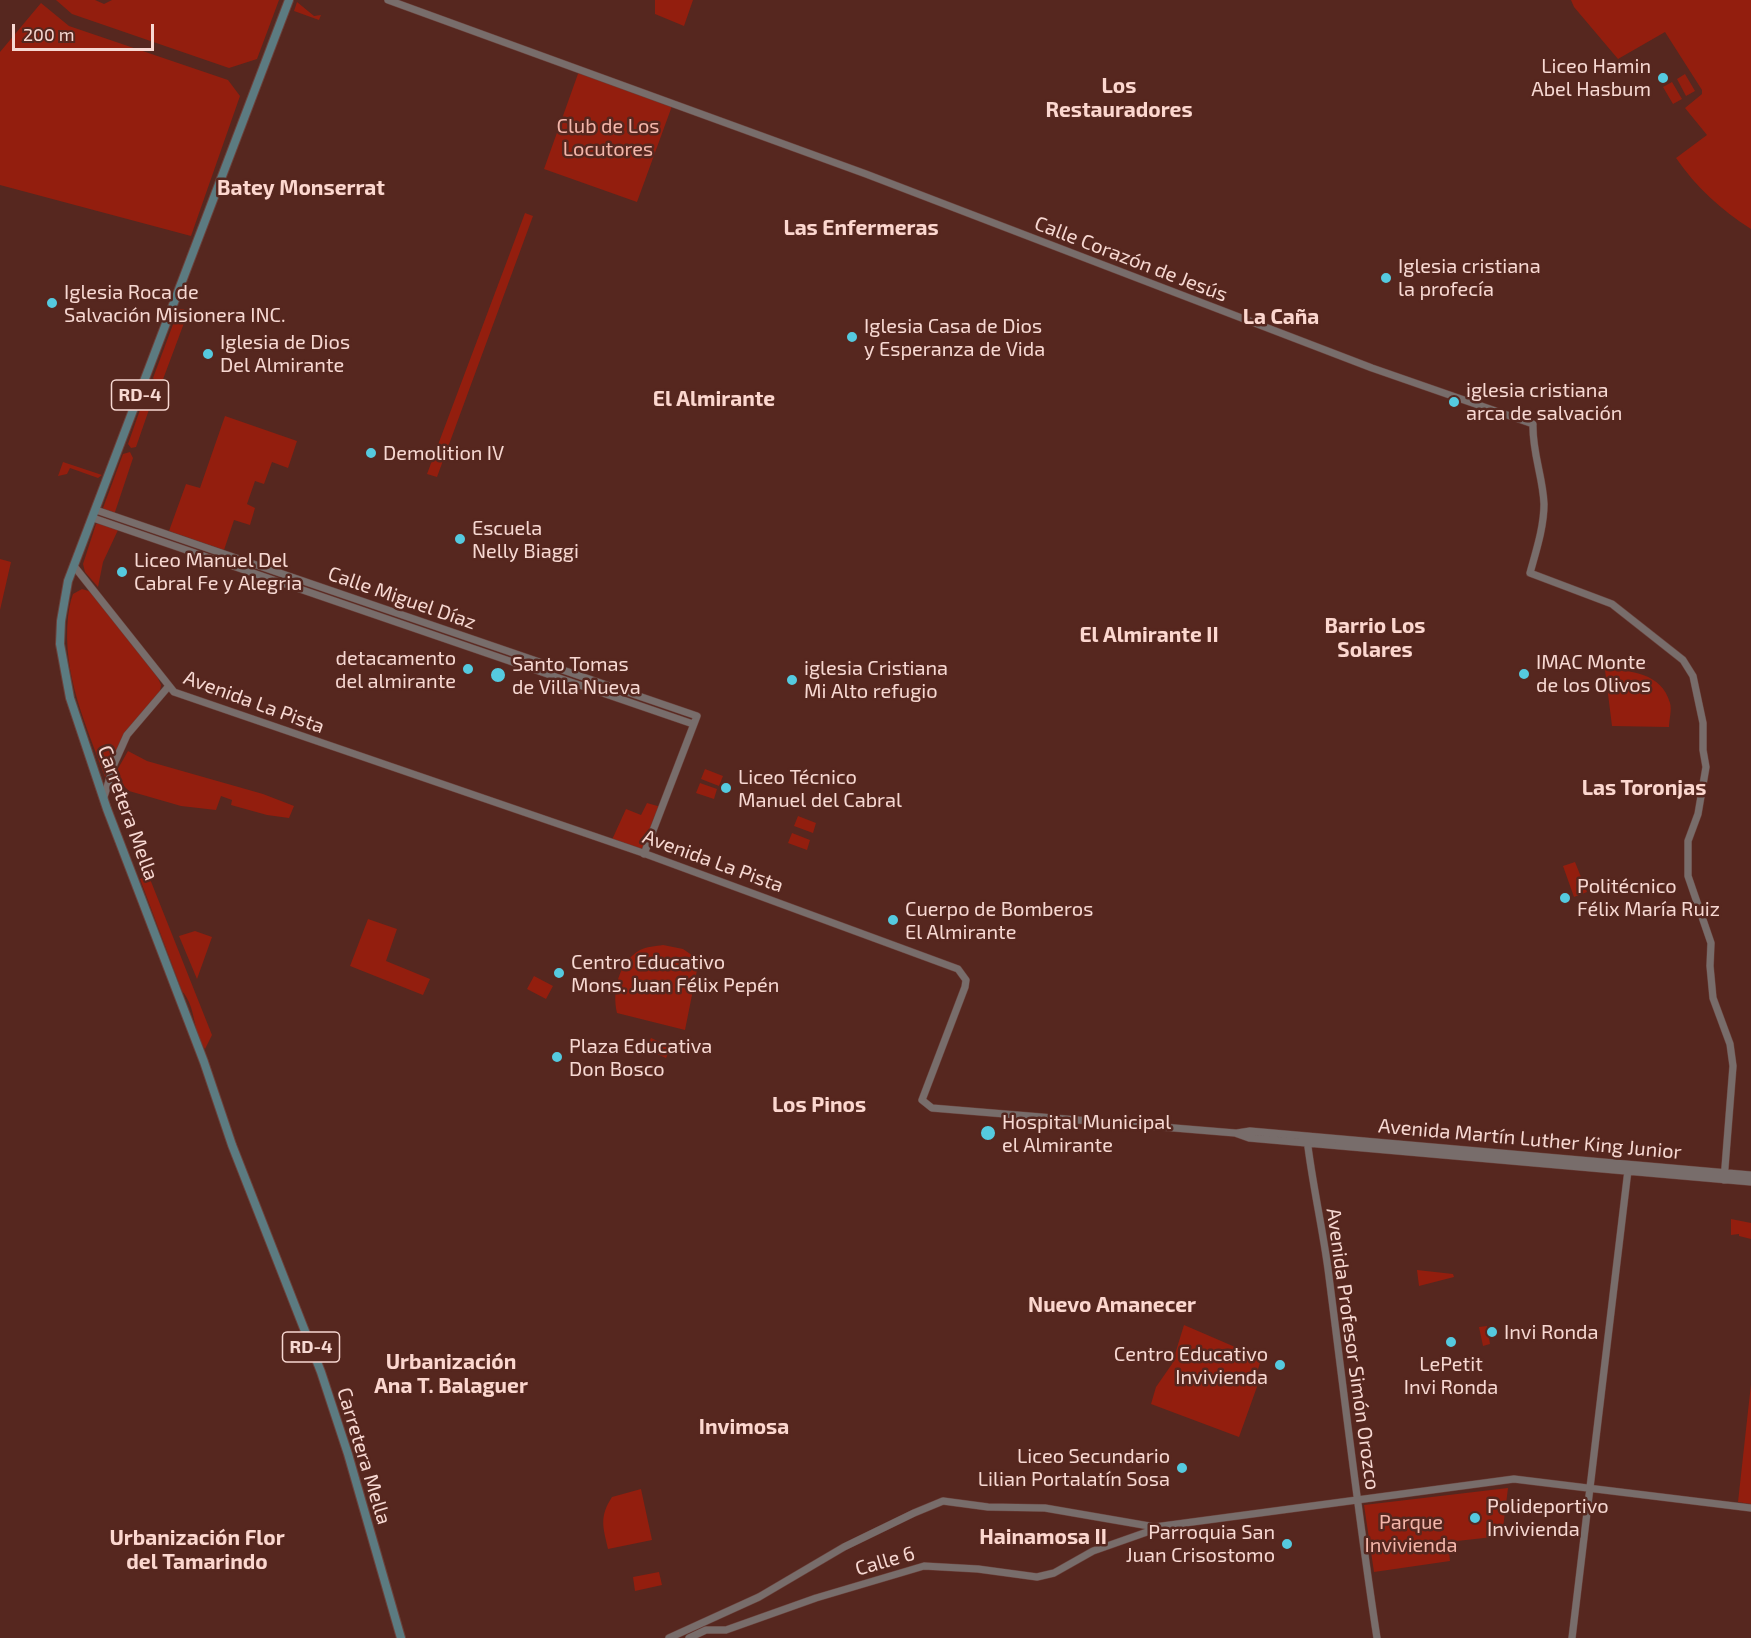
<!DOCTYPE html>
<html>
<head>
<meta charset="utf-8">
<style>
  body { margin:0 }
  #map { position:relative; width:1751px; height:1638px; overflow:hidden; background:#56271f; font-family:"Exo 2",sans-serif }
  canvas { display:block }
  .scale { position:absolute; left:12px; top:24px; width:142px; height:27px; box-sizing:border-box; border:3px solid #f7d8d2; border-top:0; padding-left:8px; font-size:18px; line-height:21px; white-space:nowrap; color:#f7d8d2; -webkit-text-stroke:4px #56271f; paint-order:stroke }
</style>
</head>
<body>
<div id="map">
<canvas width="1751" height="1638"></canvas>
<div class="scale">200 m</div>
</div>
<script>
const c = document.querySelector('canvas').getContext('2d');
c.lineJoin = 'round';
function fill(path, color) { c.fillStyle = color; c.fill(path, 'evenodd'); }
function stroke(path, color, width, dash) { c.strokeStyle = color; c.lineWidth = width; c.lineCap = dash ? 'butt' : 'round'; c.setLineDash(dash || []); c.stroke(path); }
function label(font, color, halo, rows, align = 'center') {
  c.font = font + ' "Exo 2",sans-serif'; c.lineWidth = 5; c.setLineDash([]); c.textBaseline = 'middle'; c.strokeStyle = halo; c.fillStyle = color; for (const [text, x, y, turn = 0] of rows) {
    c.save(); c.translate(x, y); c.rotate((+turn || 0) * Math.PI / 180); c.textAlign = isNaN(turn) ? turn : align; if (halo) c.strokeText(text, 0, 0); c.fillText(text, 0, 0); c.restore();
  }
}
const green = new Path2D(`
  M56,0H95L104,4L112,0H279L257,59L229,68L72,14Z
  M655,0H693L684,26L655,14Z
  M1571,0H1751V229C1721,210 1696,187 1676,158L1707,135L1685,108L1702,94V90L1665,32L1618,59L1574,7Z
  M297,2L314,16L321,15L319,20L294,11Z
  M41,3L69,26L228,80L240,96L191,236L0,185V52Z
  M579,71L672,106L637,202L544,169Z
  M1685,74L1695,91L1686,96L1677,79Z
  M1672,82L1682,99L1673,104L1663,87Z
  M525,213L533,216L437,477L427,474Z
  M180,309H184L187,315L162,382L157,383L153,378L178,311Z
  M147,390L155,391L158,396L153,398L136,447L131,448L128,444Z
  M225,416L297,441L288,468L272,462L264,484L255,481L247,504L255,508L250,525L234,520L224,550L169,531L186,484L200,488Z
  M130,452L133,458L115,512L112,514L105,511L103,508L123,454Z
  M63,462L102,475L98,478L70,468L67,474L58,476Z
  M100,523L118,530L103,562L98,587L85,572L83,564L96,524Z
  M0,559L11,562L0,610Z
  M82,589L92,592L158,678L161,685L160,692L124,735L105,777C86,725 62,674 68,617C69,609 70,602 73,594Z
  M1605,670C1630,670 1662,673 1670,703C1672,710 1669,720 1669,727L1612,726Z
  M128,751L147,761L263,794L294,806L289,818L267,815L231,805L232,800L221,796L216,810L181,806L129,791L120,782L116,772Z
  M705,769L723,776L719,786L701,779Z
  M700,783L717,789L714,799L696,793Z
  M647,803L661,807L644,854L611,842L626,809L641,815Z
  M798,816L816,823L813,833L794,826Z
  M792,833L810,840L807,850L788,843Z
  M1575,862L1587,892L1574,897L1563,866Z
  M146,876L150,879L212,1035L205,1049C192,1032 197,1008 182,991L140,879Z
  M368,919L397,929L386,961L430,979L423,995L350,966Z
  M195,931L212,937L197,979L179,936Z
  M663,945L683,949L699,960L685,1030L617,1013C612,991 618,963 640,950C646,947 656,946 663,945Z
  M534,976L553,986L546,999L527,989Z
  M651,1038L671,1047L666,1058L646,1049Z
  M1731,1219L1751,1223V1239L1739,1236V1234L1731,1235Z
  M1417,1270L1453,1274L1454,1277L1419,1286Z
  M1184,1325L1249,1353H1263L1255,1379L1258,1384L1239,1437L1151,1404L1156,1387L1172,1364Z
  M1487,1326L1490,1344L1483,1346L1479,1327Z
  M1751,1384V1504L1738,1502Z
  M1508,1488L1502,1536L1448,1542L1450,1561L1374,1572L1364,1505Z
  M641,1489L652,1540L608,1549C603,1527 599,1517 612,1497Z
  M659,1572L662,1585L635,1591L633,1577Z`);
const secondary = new Path2D(`
  M388,0L866,174L1372,368L1533,424C1532,452 1543,477 1544,504C1544,527 1536,551 1530,573L1612,604L1683,660L1693,676L1703,723V750L1706,767L1698,814L1688,841V876L1711,943L1710,966L1713,998L1730,1044L1733,1066L1724,1180
  M96,510L697,716L644,854
  M93,518L693,724
  M74,566L174,692L643,853L958,969L966,980L965,987L922,1100L932,1108L1235,1133L1249,1138L1751,1182
  M104,797L114,764L127,735L168,687
  M1237,1133L1250,1131L1751,1175
  M1307,1139C1312,1182 1322,1225 1328,1269C1344,1392 1358,1515 1377,1638
  M669,1638L759,1597L844,1547L914,1513L943,1501L988,1507L1045,1508L1155,1527L1514,1479L1751,1508
  M689,1638L706,1630H726L816,1598L924,1566L978,1569L1037,1577L1054,1573L1093,1551L1147,1532L1155,1527
  M1572,1638L1628,1170`);
const primary = new Path2D(`
  M289,0L68,581L61,621L60,644L70,698L107,809L204,1062L232,1145L321,1372L348,1454L401,1638`);
const markers = [
  [1663,78,6,"#55cadf"],
  [1386,278,6,"#55cadf"],
  [52,303,6,"#55cadf"],
  [852,337,6,"#55cadf"],
  [208,354,6,"#55cadf"],
  [1454,402,6,"#55cadf"],
  [371,453,6,"#55cadf"],
  [460,539,6,"#55cadf"],
  [122,572,6,"#55cadf"],
  [468,669,6,"#55cadf"],
  [1524,674,6,"#55cadf"],
  [498,675,8,"#55cadf"],
  [792,680,6,"#55cadf"],
  [726,788,6,"#55cadf"],
  [1565,898,6,"#55cadf"],
  [893,920,6,"#55cadf"],
  [559,973,6,"#55cadf"],
  [557,1057,6,"#55cadf"],
  [988,1133,8,"#55cadf"],
  [1492,1332,6,"#55cadf"],
  [1451,1342,6,"#55cadf"],
  [1280,1365,6,"#55cadf"],
  [1182,1468,6,"#55cadf"],
  [1475,1518,6,"#55cadf"],
  [1287,1544,6,"#55cadf"]
];
const shields = [
  [140,395,57],
  [311,1347,57]
];
const shieldNames = [
  ["RD-4",140,395],
  ["RD-4",311,1347]
];
const poiNames = [
  ["Liceo Hamin",1651,66,"right"],
  ["Abel Hasbum",1651,89,"right"],
  ["Iglesia cristiana",1398,266],
  ["la profecía",1398,289],
  ["Iglesia Roca de",64,292],
  ["Salvación Misionera INC.",64,315],
  ["Iglesia Casa de Dios",864,326],
  ["y Esperanza de Vida",864,349],
  ["Iglesia de Dios",220,342],
  ["Del Almirante",220,365],
  ["iglesia cristiana",1466,390],
  ["arca de salvación",1466,413],
  ["Demolition IV",383,453],
  ["Escuela",472,528],
  ["Nelly Biaggi",472,551],
  ["Liceo Manuel Del",134,560],
  ["Cabral Fe y Alegria",134,583],
  ["detacamento",456,658,"right"],
  ["del almirante",456,681,"right"],
  ["IMAC Monte",1536,662],
  ["de los Olivos",1536,685],
  ["Santo Tomas",512,664],
  ["de Villa Nueva",512,687],
  ["iglesia Cristiana",804,668],
  ["Mi Alto refugio",804,691],
  ["Liceo Técnico",738,777],
  ["Manuel del Cabral",738,800],
  ["Politécnico",1577,886],
  ["Félix María Ruiz",1577,909],
  ["Cuerpo de Bomberos",905,909],
  ["El Almirante",905,932],
  ["Centro Educativo",571,962],
  ["Mons. Juan Félix Pepén",571,985],
  ["Plaza Educativa",569,1046],
  ["Don Bosco",569,1069],
  ["Hospital Municipal",1002,1122],
  ["el Almirante",1002,1145],
  ["Invi Ronda",1504,1332],
  ["Centro Educativo",1268,1354,"right"],
  ["Invivienda",1268,1377,"right"],
  ["LePetit",1451,1364,"center"],
  ["Invi Ronda",1451,1387,"center"],
  ["Liceo Secundario",1170,1456,"right"],
  ["Lilian Portalatín Sosa",1170,1479,"right"],
  ["Polideportivo",1487,1506],
  ["Invivienda",1487,1529],
  ["Parroquia San",1275,1532,"right"],
  ["Juan Crisostomo",1275,1555,"right"]
];
const parkNames = [
  ["Club de Los",608,126],
  ["Locutores",608,149],
  ["Parque",1411,1522],
  ["Invivienda",1411,1545]
];
const streetNames = [
  ["Calle Corazón de Jesús",1131,259,21],
  ["Calle Miguel Díaz",402,598,19],
  ["Avenida La Pista",254,702,20],
  ["Carretera Mella",128,813,70],
  ["Avenida La Pista",713,861,20],
  ["Avenida Martín Luther King Junior",1530,1139,5],
  ["Avenida Profesor Simón Orozco",1353,1349,82],
  ["Carretera Mella",364,1456,73],
  ["Calle 6",885,1561,-16]
];
const neighbourhoodNames = [
  ["Los",1119,86],
  ["Restauradores",1119,110],
  ["Batey Monserrat",301,188],
  ["Las Enfermeras",861,228],
  ["La Caña",1281,317],
  ["El Almirante",714,399],
  ["Barrio Los",1375,626],
  ["Solares",1375,650],
  ["El Almirante II",1149,635],
  ["Las Toronjas",1644,788],
  ["Los Pinos",819,1105],
  ["Nuevo Amanecer",1112,1305],
  ["Urbanización",451,1362],
  ["Ana T. Balaguer",451,1386],
  ["Invimosa",744,1427],
  ["Hainamosa II",1043,1537],
  ["Urbanización Flor",197,1538],
  ["del Tamarindo",197,1562]
];
fill(green, '#931e0e');
stroke(secondary, '#6b423c', 8);
stroke(primary, '#6b423c', 10);
stroke(secondary, '#786d6b', 7);
stroke(primary, '#5c7b81', 8);
for (const [x, y, r, color] of markers) { const dot = new Path2D(); dot.arc(x, y, r, 0, 2 * Math.PI); c.fillStyle = color; c.fill(dot); stroke(dot, '#56271f', 2); }
for (const [x, y, w] of shields) { const box = new Path2D(); box.roundRect(x - w / 2, y - 15, w, 30, 4.5); c.fillStyle = '#56271f'; c.fill(box); stroke(box, '#f7d8d2', 1.5); }
label('bold 18px', '#f7d8d2', null, shieldNames);
label('20px', '#f7d8d2', '#56271f', poiNames, 'left');
label('20px', '#f4b6aa', '#56271f', parkNames);
label('20px', '#f7d8d2', '#56271f', streetNames);
label('bold 21px', '#fcd7cf', '#56271f', neighbourhoodNames);
</script>
</body>
</html>
